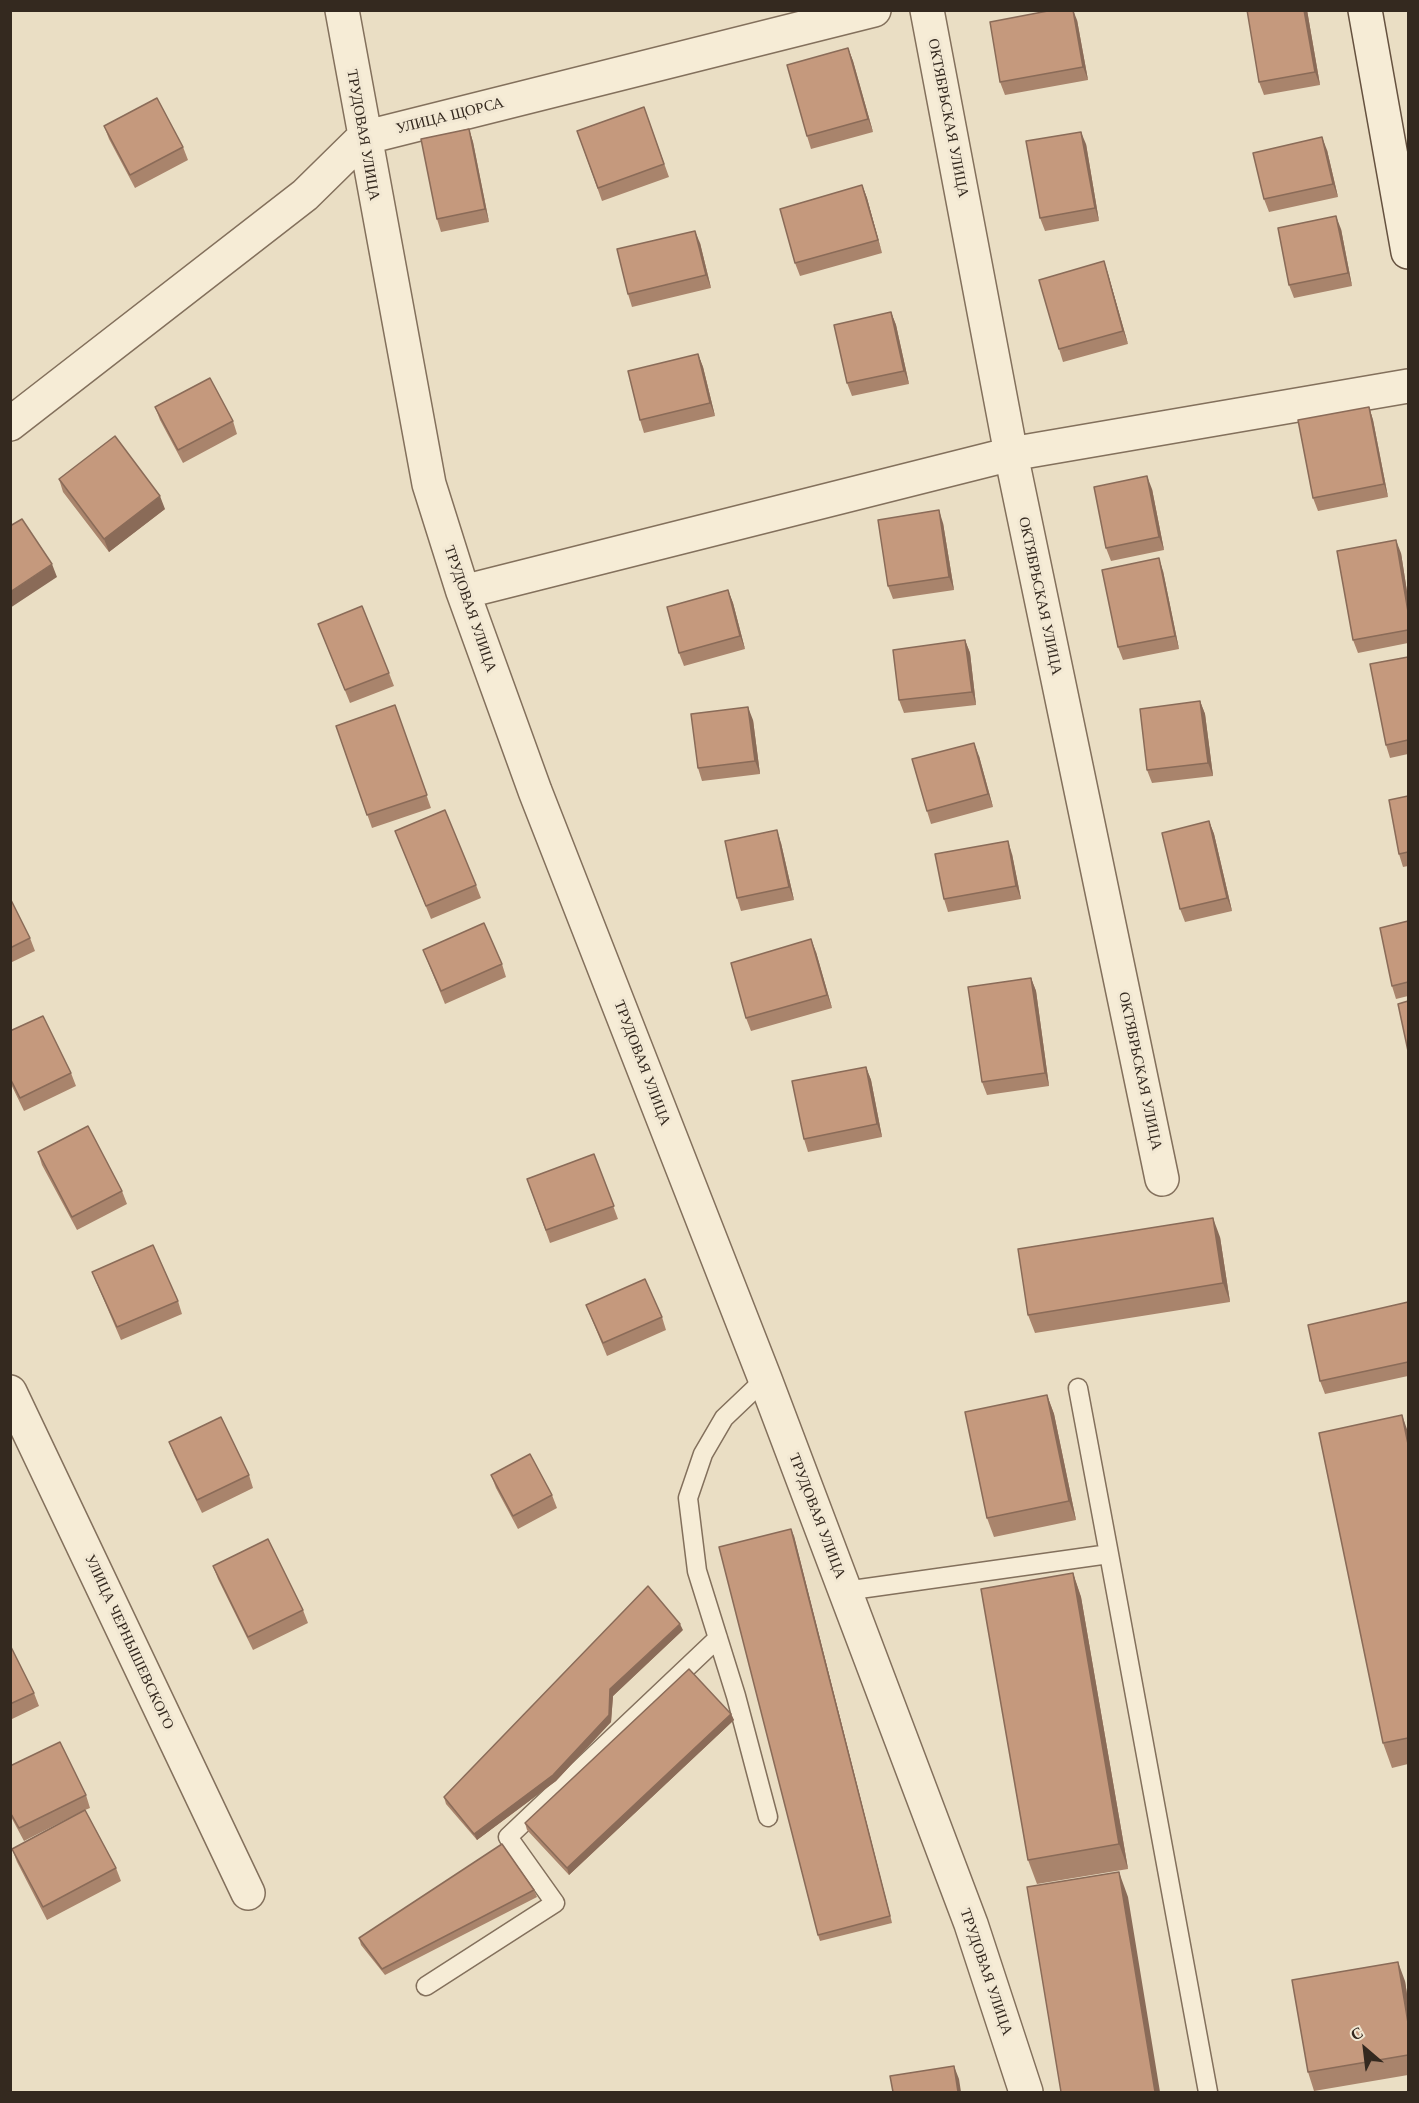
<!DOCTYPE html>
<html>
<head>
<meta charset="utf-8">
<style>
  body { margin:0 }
  #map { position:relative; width:1419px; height:2103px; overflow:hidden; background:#eadec4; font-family:"Libre Baskerville",serif }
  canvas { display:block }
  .frame { position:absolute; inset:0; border:12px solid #34291f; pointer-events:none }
  .north { position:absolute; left:1335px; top:2019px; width:60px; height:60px; -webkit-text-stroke:4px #f2e8d3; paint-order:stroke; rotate:332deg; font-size:16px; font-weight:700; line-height:24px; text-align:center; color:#34291f }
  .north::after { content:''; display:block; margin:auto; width:21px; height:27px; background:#34291f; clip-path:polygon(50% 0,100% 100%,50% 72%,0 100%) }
</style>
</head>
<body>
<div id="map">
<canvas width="1419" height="2103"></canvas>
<div class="frame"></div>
<div class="north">С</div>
</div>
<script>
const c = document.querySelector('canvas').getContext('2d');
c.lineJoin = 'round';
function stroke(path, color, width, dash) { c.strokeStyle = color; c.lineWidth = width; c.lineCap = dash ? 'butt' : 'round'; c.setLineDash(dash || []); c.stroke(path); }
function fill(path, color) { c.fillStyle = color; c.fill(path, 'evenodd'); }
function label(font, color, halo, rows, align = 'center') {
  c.font = font + ' "Libre Baskerville",serif'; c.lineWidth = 6; c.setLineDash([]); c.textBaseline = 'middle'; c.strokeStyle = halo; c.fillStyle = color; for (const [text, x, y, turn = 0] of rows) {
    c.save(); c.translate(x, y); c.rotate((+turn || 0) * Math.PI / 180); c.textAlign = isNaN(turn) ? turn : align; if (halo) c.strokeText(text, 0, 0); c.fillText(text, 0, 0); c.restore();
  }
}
const lane = new Path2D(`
  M765,1379L724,1418L703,1454L688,1498L697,1571L736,1696L768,1817
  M1078,1388L1109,1554
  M845,1591L1109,1554L1208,2092
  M426,1986L555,1903L508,1837L718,1638`);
const street = new Path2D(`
  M342,10L429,484L463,592L535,791L765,1379L971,1924L1026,2092
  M927,10L1011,454L1162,1179
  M10,424L305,195L363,138L874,10
  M463,592L1011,454L1408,386
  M10,1392L248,1893`);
const secondary = new Path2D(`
  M1365,10L1408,252`);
const wall = new Path2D(`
  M1307,10L1320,85L1264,95L1259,82Z
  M1077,20L1088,80L1005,95L1000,82Z
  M848,48L853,61L873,132L811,149L807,136Z
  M644,107L669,177L602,201L577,131Z
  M104,126L183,147L188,160L135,188L109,139Z
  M469,129L473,142L489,222L441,232L437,219Z
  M1086,144L1099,221L1045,231L1040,218Z
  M1327,150L1338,197L1269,212L1264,199Z
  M862,185L867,198L882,253L800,276L795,263Z
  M1341,229L1352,286L1294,298L1289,285Z
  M700,243L711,288L632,307L628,294Z
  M1104,261L1108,274L1128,344L1063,362L1059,349Z
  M891,312L896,325L909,384L852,396L847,383Z
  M698,354L703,367L715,416L644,433L640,420Z
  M155,407L233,421L237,434L183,463L160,420Z
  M1369,407L1373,420L1388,497L1318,511L1313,498Z
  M59,479L165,509L109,552L63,492Z
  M1152,489L1164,550L1111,561L1106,548Z
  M943,523L954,590L893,599L888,586Z
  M1401,553L1408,598V643L1358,653L1353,640Z
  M1163,571L1179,649L1123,660L1118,647Z
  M728,590L733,603L745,649L684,666L679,653Z
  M318,624L389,673L394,686L350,703Z
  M965,640L970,653L976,705L904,713L899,700Z
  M1408,657V754L1390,758L1386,745Z
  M1200,701L1205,714L1213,776L1152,783L1147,770Z
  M395,705L431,808L372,828L336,726Z
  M753,720L760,774L702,781L698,768Z
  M979,756L993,807L931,824L927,811Z
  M1408,796V866L1403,867L1399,854Z
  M1209,821L1214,834L1232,911L1185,922L1180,909Z
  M395,831L476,885L481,898L431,919Z
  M781,843L794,900L741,911L737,898Z
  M1012,854L1021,899L948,912L944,899Z
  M10,898L30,938L35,951L10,963Z
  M1408,921V996L1396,999L1392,986Z
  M423,950L502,964L506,977L445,1004Z
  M816,952L832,1008L751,1031L746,1018Z
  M1031,978L1036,991L1049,1086L987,1095L982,1082Z
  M10,1031L71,1073L76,1086L24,1111L10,1082Z
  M866,1067L871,1080L882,1137L808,1152L804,1139Z
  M38,1152L122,1191L127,1204L77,1230L42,1165Z
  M594,1154L618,1219L550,1243L527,1179Z
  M1220,1237L1230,1302L1035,1333L1028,1315Z
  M92,1272L178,1301L182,1314L121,1340L97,1284Z
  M1408,1302V1376L1325,1394L1320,1381Z
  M586,1305L662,1317L666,1330L607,1356Z
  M1047,1395L1054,1414L1076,1520L994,1537L987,1518Z
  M1408,1432V1764L1392,1768L1383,1743Z
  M169,1442L249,1475L253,1488L202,1513L174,1455Z
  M491,1475L552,1495L557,1508L518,1529L496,1488Z
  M794,1536L892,1923L820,1941L818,1935Z
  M213,1566L303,1610L308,1623L253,1650L218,1579Z
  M1073,1573L1081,1597L1128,1869L1037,1884L1028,1860Z
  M683,1630L613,1696L611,1722L556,1781L477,1840L446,1804L444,1797Z
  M10,1645L34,1693L39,1706L10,1720Z
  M731,1714L734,1720L569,1875L527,1830L525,1823Z
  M10,1766L86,1795L90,1808L85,1810L116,1868L121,1881L47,1920L17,1862L12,1849L73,1816L24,1841L10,1815Z
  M534,1890L537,1897L385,1975L361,1945L359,1938Z
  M1405,1981L1408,2001V2075L1314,2091L1308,2072Z`);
const shadedWall = new Path2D(`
  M1073,10L1077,20L1088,80L1083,67Z
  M1304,10H1307L1320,85L1315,72Z
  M848,48L853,61L873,132L868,119Z
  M469,129L473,142L489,222L485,209Z
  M1081,132L1086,144L1099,221L1095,208Z
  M1322,137L1327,150L1338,197L1333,184Z
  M862,185L867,198L882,253L878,240Z
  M1336,216L1341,229L1352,286L1348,273Z
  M695,231L700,243L711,288L706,275Z
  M1104,261L1108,274L1128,344L1123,331Z
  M891,312L896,325L909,384L904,371Z
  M698,354L703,367L715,416L710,403Z
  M1369,407L1373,420L1388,497L1384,484Z
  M1147,476L1152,489L1164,550L1159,537Z
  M160,496L165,509L109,552L104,539Z
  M939,510L943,523L954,590L949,577Z
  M1396,540L1401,553L1408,598V612Z
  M1159,558L1163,571L1179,649L1175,636Z
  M52,564L57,577L10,608V592Z
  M728,590L733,603L745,649L740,636Z
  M965,640L970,653L976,705L972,692Z
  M1200,701L1205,714L1213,776L1208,763Z
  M748,707L753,720L760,774L755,761Z
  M974,743L979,756L993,807L988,794Z
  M1209,821L1214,834L1232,911L1227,898Z
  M777,830L781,843L794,900L789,887Z
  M1008,841L1012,854L1021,899L1016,886Z
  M811,939L816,952L832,1008L827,995Z
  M1031,978L1036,991L1049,1086L1045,1073Z
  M866,1067L871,1080L882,1137L877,1124Z
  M1213,1218L1220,1237L1230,1302L1223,1283Z
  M1047,1395L1054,1414L1076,1520L1069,1501Z
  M1402,1415L1408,1432V1444Z
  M791,1529L794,1536L892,1923L890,1916Z
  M1073,1573L1081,1597L1128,1869L1119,1844Z
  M680,1624L683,1630L613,1696L611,1722L556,1781L477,1840L474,1834L610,1689Z
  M731,1714L734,1720L569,1875L567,1868Z
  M1119,1872L1128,1897L1160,2092H1155Z
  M1398,1962L1405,1981L1408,2001V2023Z
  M954,2066L959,2079L961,2092H958Z`);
const building = new Path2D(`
  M1053,10H1073L1083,67L1000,82L990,22Z
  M1247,10H1304L1315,72L1259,82Z
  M848,48L868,119L807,136L787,65Z
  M157,98L183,147L130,175L104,126Z
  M644,107L664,164L598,188L577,131Z
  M469,129L485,209L437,219L421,139Z
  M1081,132L1095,208L1040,218L1026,141Z
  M1322,137L1333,184L1264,199L1253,153Z
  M862,185L878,240L795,263L780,209Z
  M1336,216L1348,273L1289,285L1278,228Z
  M695,231L706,275L628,294L617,249Z
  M1104,261L1123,331L1059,349L1039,280Z
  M891,312L904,371L847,383L834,325Z
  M698,354L710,403L640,420L628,371Z
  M210,378L233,421L178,450L155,407Z
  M1369,407L1384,484L1313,498L1298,420Z
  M115,436L160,496L104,539L59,479Z
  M1147,476L1159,537L1106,548L1094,487Z
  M939,510L949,577L888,586L878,520Z
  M22,519L52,564L10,592V526Z
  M1396,540L1408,612V630L1353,640L1337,551Z
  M1159,558L1175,636L1118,647L1102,570Z
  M728,590L740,636L679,653L667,607Z
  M362,606L389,673L345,690L318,624Z
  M965,640L972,692L899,700L893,650Z
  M1408,657V740L1386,745L1370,664Z
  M1200,701L1208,763L1147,770L1140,709Z
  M395,705L427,795L367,815L336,726Z
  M748,707L755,761L698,768L691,714Z
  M974,743L988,794L927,811L912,759Z
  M1408,796V852L1399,854L1389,800Z
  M445,810L476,885L426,906L395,831Z
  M1209,821L1227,898L1180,909L1162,833Z
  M777,830L789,887L737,898L725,841Z
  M1008,841L1016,886L944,899L935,854Z
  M10,898L30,938L10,948Z
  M1408,921V982L1392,986L1380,928Z
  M484,923L502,964L441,991L423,950Z
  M811,939L827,995L746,1018L731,963Z
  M1031,978L1045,1073L982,1082L968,987Z
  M1408,1001V1051L1398,1004Z
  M43,1016L71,1073L20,1098L10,1078V1031Z
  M866,1067L877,1124L804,1139L792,1081Z
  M88,1126L122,1191L72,1217L38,1152Z
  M594,1154L614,1206L546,1230L527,1179Z
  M1213,1218L1223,1283L1028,1315L1018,1249Z
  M153,1245L178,1301L117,1327L92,1272Z
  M645,1279L662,1317L603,1343L586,1305Z
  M1408,1302V1362L1320,1381L1308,1325Z
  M1047,1395L1069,1501L987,1518L965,1412Z
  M1402,1415L1408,1444V1738L1383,1743L1319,1433Z
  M221,1417L249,1475L197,1500L169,1442Z
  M530,1454L552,1495L513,1516L491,1475Z
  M791,1529L890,1916L818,1935L719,1547Z
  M268,1539L303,1610L248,1637L213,1566Z
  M1073,1573L1119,1844L1028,1860L981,1589Z
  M648,1586L680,1624L610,1689L609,1715L553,1775L474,1834L444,1797Z
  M10,1645L34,1693L10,1704Z
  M689,1669L731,1714L567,1868L525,1823Z
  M60,1742L86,1795L19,1828L10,1812V1766Z
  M85,1810L116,1868L43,1907L12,1849Z
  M502,1844L534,1890L382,1969L359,1938Z
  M1119,1872L1155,2092H1061L1027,1887Z
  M1398,1962L1408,2023V2055L1308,2072L1292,1980Z
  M954,2066L958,2092H893L890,2076Z`);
const streetNames = [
  ["УЛИЦА ЩОРСА",450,116,-14],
  ["ОКТЯБРЬСКАЯ УЛИЦА",948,118,79],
  ["ТРУДОВАЯ УЛИЦА",363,135,80],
  ["ОКТЯБРЬСКАЯ УЛИЦА",1040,596,78],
  ["ТРУДОВАЯ УЛИЦА",470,609,71],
  ["ТРУДОВАЯ УЛИЦА",642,1063,69],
  ["ОКТЯБРЬСКАЯ УЛИЦА",1140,1071,78],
  ["ТРУДОВАЯ УЛИЦА",817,1516,69],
  ["УЛИЦА ЧЕРНЫШЕВСКОГО",129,1642,65],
  ["ТРУДОВАЯ УЛИЦА",986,1972,71]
];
stroke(lane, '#83705c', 21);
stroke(street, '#83705c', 36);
stroke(secondary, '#65513f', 36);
stroke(lane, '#f6ecd6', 18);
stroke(street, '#f6ecd6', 33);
stroke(secondary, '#f6ecd6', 33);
fill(wall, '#a9846c');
fill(shadedWall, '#8a6b58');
fill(building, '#c5997d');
stroke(building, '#8a6b58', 1.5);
label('15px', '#34291f', '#f2e8d3', streetNames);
</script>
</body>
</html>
